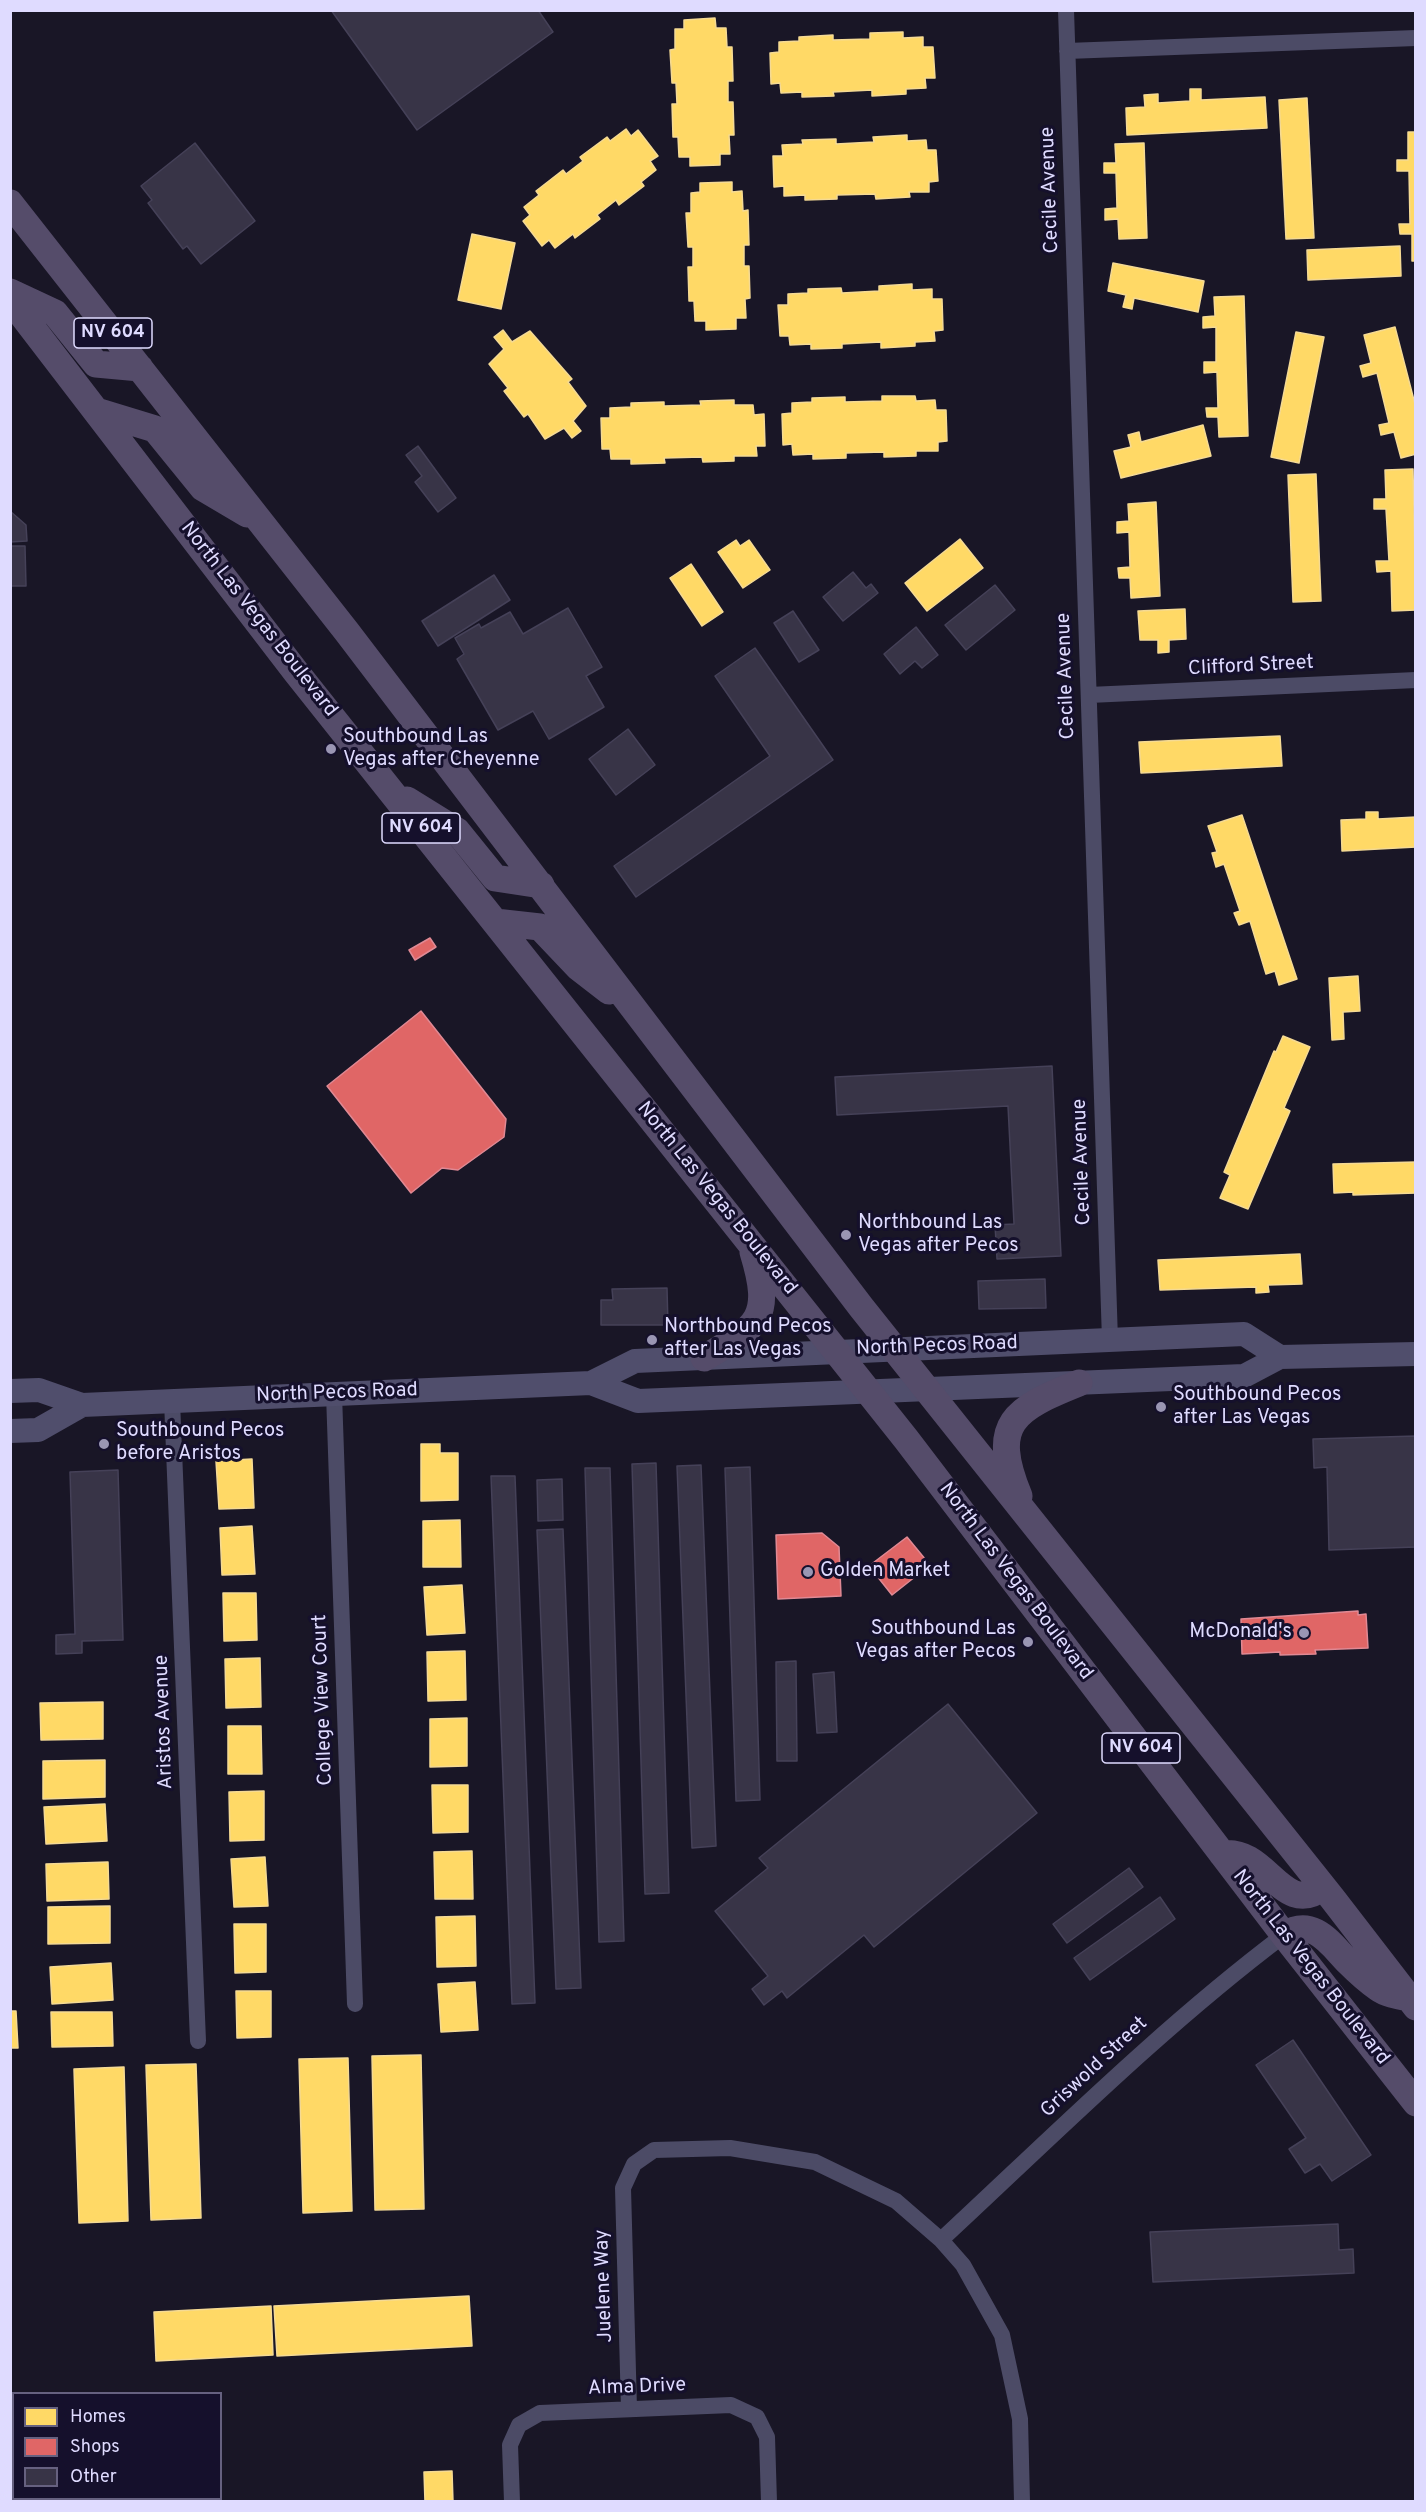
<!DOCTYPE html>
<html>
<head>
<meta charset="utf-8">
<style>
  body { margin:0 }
  #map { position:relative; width:1426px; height:2512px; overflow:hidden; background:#191626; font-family:Overpass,sans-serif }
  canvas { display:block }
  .frame { position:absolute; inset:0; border:12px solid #dfdbff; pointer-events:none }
  .legend { position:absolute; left:12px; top:2392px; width:210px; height:108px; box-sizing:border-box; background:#15102c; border:2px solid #666180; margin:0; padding:8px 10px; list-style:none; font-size:18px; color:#dfdbff }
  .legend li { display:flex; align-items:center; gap:12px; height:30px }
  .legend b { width:30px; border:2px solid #666180 }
</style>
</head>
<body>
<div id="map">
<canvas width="1426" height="2512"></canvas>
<div class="frame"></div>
<ul class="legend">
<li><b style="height:16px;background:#ffd966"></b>Homes</li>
<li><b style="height:16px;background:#e06666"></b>Shops</li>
<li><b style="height:16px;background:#383447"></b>Other</li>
</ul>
</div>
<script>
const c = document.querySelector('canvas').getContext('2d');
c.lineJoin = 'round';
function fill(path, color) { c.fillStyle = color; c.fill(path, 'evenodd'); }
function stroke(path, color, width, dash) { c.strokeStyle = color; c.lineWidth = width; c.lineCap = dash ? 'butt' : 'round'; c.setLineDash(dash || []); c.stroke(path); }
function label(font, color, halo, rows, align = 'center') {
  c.font = font + ' Overpass,sans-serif'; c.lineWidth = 6; c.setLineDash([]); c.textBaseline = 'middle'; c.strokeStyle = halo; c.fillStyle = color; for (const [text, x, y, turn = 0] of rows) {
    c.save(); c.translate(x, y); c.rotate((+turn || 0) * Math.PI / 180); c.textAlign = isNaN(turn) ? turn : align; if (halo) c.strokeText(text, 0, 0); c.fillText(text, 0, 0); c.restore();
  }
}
const homes = new Path2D(`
  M715,18L716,28H726L727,47H732L733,81H728V102H733L734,135H729L730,154H720V165L690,166V157H679L678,137H673L672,104H677L676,83H672L670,50L675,49V29H684V20Z
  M903,32V38L923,37V47H933L935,78H925L926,88L906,89V94L872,96V90L833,92L834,96L802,97V92L781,93L780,83L771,84L770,53L779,52V42L799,41V37L833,35V40L870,39V33Z
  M1190,89H1201V100L1265,97L1267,128L1127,135L1126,108L1145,107L1144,95L1158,94V103L1190,101Z
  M1307,98L1314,238L1286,239L1279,100Z
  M626,129L631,136L638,130L658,156L650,161L656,170L641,182L644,186L619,205L616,200L597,215L600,219L575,238L573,234L555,248L549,240L542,246L523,221L530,215L524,207L539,195L536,191L563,170L566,174L583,161L580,157L607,137L610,141Z
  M1408,132H1416V261H1412V234H1400L1399,224H1410L1409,171H1397V160H1408Z
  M907,135V141L926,140L927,150H936L938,181L929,182V192H909L910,197L876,199L875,194L837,195V199L805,200V195L784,196V186L774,187L773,156H783L782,145L803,144L802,140L836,139V144L874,142L873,137Z
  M1144,143L1147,238L1119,239L1118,219L1105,220V209L1117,208L1116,173H1104V163H1116L1115,144Z
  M732,182V192L742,191L743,211L748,210L749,245H744V266H749L750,298L745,299L746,318H736V329L706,330V321H695L694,301H689L688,267H693V247H688L686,213H691V193L700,192V183Z
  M472,234L515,243L501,309L458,300Z
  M1400,246L1401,276L1308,280L1307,250Z
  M1113,263L1204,281L1198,312L1134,298L1132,309L1123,307L1126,295L1108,291Z
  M912,284V290L932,289V299H942L943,330L934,331L935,341L915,342V346L881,348V342L842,344V348L811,349V344L790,345L789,336H780L778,305H788V294L808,293V289L841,288L842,293L879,291V286Z
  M1244,296L1248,436L1219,437L1218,417H1207L1206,408H1218L1217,372L1204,373V362H1216V327L1203,328V317L1215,316L1214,297Z
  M1395,327L1416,408V454L1401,458L1394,432L1381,435L1379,425L1389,423L1377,373L1363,377L1360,366L1371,363L1364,335Z
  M503,330L512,342L530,331L572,379L568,382L586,406L573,421L581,431L572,438L564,428L545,439L528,414L524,417L504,391L508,388L489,364L504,349L494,337Z
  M1296,332L1324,337L1299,463L1271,457Z
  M882,396H915L916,401L935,400L936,410H946L947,441L938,442V451H916V456L884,457V452L846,453V458L813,459V454L793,455L792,444L783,445L782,414L792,413V403L812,402V398L845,397V402L882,401Z
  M734,400V405H753L754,415L764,414L765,446H756L757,456H734V461L703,462L702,457L664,458L665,463L631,464V459H611L610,449H602L601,418H610V408L631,407V403L664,402V406L701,405L700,401Z
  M1203,425L1211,456L1121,478L1114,451L1131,447L1128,435L1139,432L1141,442Z
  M1413,469L1416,610L1392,611L1391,571L1377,572L1376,561H1389L1386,509H1374V499H1386L1385,470Z
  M1316,474L1321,601L1293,602L1288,475Z
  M1156,502L1160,596L1131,598L1130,578H1119L1118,568L1130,567L1129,532L1117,533V522L1129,521L1128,504Z
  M960,539L983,568L927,611L905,583Z
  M736,540L740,546L749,540L770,570L743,588L718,552Z
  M691,564L723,612L702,626L670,578Z
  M1185,609L1186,639L1169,640V652L1158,653V640H1140L1138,611Z
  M1280,736L1282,766L1141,773L1139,742Z
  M1366,812H1378V819L1416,817V847L1342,851L1341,820L1366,819Z
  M1242,815L1297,979L1279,985L1275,971L1266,974L1250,921L1239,925L1234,913L1240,911L1224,864L1216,867L1212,853L1217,852L1208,826Z
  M1358,976L1360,1011L1343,1012L1344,1039L1332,1040L1329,978Z
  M1283,1036L1310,1047L1284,1108L1290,1111L1248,1209L1220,1198L1230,1175L1224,1172L1274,1051L1276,1052Z
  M1416,1162V1193L1353,1195V1192L1334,1193L1333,1164Z
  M1300,1254L1302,1284L1268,1285L1269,1292L1256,1293V1287L1160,1290L1158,1260Z
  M421,1444H440V1453H458V1500L421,1501Z
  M252,1459L254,1508L219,1509L216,1461Z
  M460,1520L461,1567H423V1521Z
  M252,1526L255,1574L222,1575L220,1528Z
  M462,1585L465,1633L427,1635L424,1587Z
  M223,1593H256L257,1640L224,1641Z
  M465,1651L466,1700L428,1701L427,1652Z
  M260,1658L261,1707L226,1708L225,1659Z
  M103,1702V1739L41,1740L40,1703Z
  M467,1718V1766L430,1767V1719Z
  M228,1726H261L262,1774H228Z
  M105,1760V1797L43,1799V1761Z
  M432,1785H468V1832L433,1833Z
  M264,1791V1840L230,1841L229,1792Z
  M105,1804L107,1841L46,1844L44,1807Z
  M472,1851L473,1899H435L434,1852Z
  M265,1857L268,1906L234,1907L231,1859Z
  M108,1862L109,1899L47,1901L46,1864Z
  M110,1906V1943L48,1944V1907Z
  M475,1916L476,1966L437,1967L436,1917Z
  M234,1924H266V1972L235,1973Z
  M111,1963L113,2000L52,2004L50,1967Z
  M475,1982L478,2030L441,2032L438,1984Z
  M236,1991H271V2037L237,2038Z
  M10,2011H16L18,2048H10Z
  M51,2012H112L113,2046L52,2047Z
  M421,2055L424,2209L375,2210L372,2056Z
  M348,2058L352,2211L303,2213L299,2059Z
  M196,2064L201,2218L151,2220L146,2065Z
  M124,2067L128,2221L79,2223L74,2069Z
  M469,2296L472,2346L277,2356L274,2306Z
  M271,2306L273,2355L156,2361L154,2312Z
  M10,2418H14V2468L10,2469Z
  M452,2471L453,2502H425L424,2472Z
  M30,2498H79V2502H30Z`);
const shops = new Path2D(`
  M430,938L436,947L415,960L409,950Z
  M421,1011L506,1119L504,1137L458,1170L442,1168L411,1193L327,1086Z
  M822,1533L839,1547L841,1596L778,1599L776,1535Z
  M907,1537L930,1565L892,1595L869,1566Z
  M1358,1611V1615L1366,1614L1368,1648L1315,1650L1316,1654L1280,1655V1652L1242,1654L1241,1619Z`);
const building = new Path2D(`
  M331,10H538L553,32L417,130Z
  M195,143L255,221L201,264L187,246L183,249L148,203L152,200L141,186Z
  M418,446L456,498L438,512L415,482L422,476L406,455Z
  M10,511L26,525L27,541L10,542Z
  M10,546H25L26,586H10Z
  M853,572L866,588L871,584L878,593L843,621L823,597Z
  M494,575L510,600L438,646L422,621Z
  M995,585L1015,610L966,650L945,625Z
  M568,608L602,667L586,676L604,707L549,739L533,711L498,730L457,659L464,654L455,638L479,624L481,628L510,612L523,634Z
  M793,611L819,650L799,662L774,623Z
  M916,627L938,655L922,668L915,661L900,674L884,654Z
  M755,648L833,760L636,897L614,866L770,756L715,676Z
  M628,729L655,765L616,795L589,759Z
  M1052,1066L1061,1256L997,1259L995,1225L1014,1224L1008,1106L837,1115L835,1077Z
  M1045,1279L1046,1308L979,1309L978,1281Z
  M667,1288L668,1325H601V1300H613L612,1289Z
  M1416,1436V1547L1329,1550L1327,1467L1314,1468L1313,1439Z
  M656,1463L669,1893L645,1894L632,1464Z
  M701,1465L716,1846L692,1848L677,1466Z
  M750,1467L760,1800L736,1801L725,1468Z
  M585,1468H610L624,1941L599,1942Z
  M118,1470L123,1640L82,1641V1653L56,1654V1635L75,1634L70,1472Z
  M491,1476H515L535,2003L512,2004Z
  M562,1479L563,1520L538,1521L537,1480Z
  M563,1529L581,1988L556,1989L537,1530Z
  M796,1661L797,1761H777L776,1662Z
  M834,1672L837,1732L817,1733L813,1674Z
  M948,1704L1037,1813L874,1947L864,1935L787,1998L782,1991L764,2005L752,1989L768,1976L715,1911L768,1868L759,1858Z
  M1129,1868L1143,1887L1067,1943L1053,1924Z
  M1160,1897L1175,1919L1090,1980L1074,1958Z
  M1293,2040L1371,2155L1332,2181L1320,2164L1305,2173L1289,2149L1306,2138L1256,2065Z
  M1338,2224L1339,2250L1353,2249L1354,2273L1153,2282L1150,2232Z`);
const street = new Path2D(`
  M1066,10L1110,1340
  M1067,51L1416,38
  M1089,695L1416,680
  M334,1394L355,2004
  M172,1401L198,2041
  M941,2240C1053,2136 1162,2027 1284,1935
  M629,2409L623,2188L634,2164L654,2150L730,2148L815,2162L896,2201L941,2240L963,2265L1002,2335L1020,2419L1022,2502
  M512,2502L510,2445L519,2425L540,2413L731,2405L757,2417L767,2437L769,2502`);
const secondary = new Path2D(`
  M591,1383L635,1361L1244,1334L1280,1357
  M10,1391L39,1390L82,1405L591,1383L638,1401L1244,1376L1280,1357L1416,1354
  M10,1431L38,1430L82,1405`);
const primary = new Path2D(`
  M10,203L347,632L861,1307L1332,1898L1416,2007
  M10,292L55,313L96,364L140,368
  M10,299L296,672L906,1439L1284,1935L1416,2103
  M96,411L155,429L203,488L247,514
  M407,800L457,831L495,878L541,885
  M495,922L540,927L578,967L609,991
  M704,1358C759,1326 773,1318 753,1252
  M1019,1496C989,1423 1014,1409 1079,1383
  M1222,1854C1267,1847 1282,1919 1323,1887
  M1284,1935C1314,1916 1331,1945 1349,1963C1358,1972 1368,1981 1378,1988C1386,1994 1398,1996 1409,1998`);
const markers = [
  [331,749,6,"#9a96b3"],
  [846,1235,6,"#9a96b3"],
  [652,1340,6,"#9a96b3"],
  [1161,1407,6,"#9a96b3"],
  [104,1444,6,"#9a96b3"],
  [808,1572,6,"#9a96b3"],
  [1304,1633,6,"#9a96b3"],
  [1028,1642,6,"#9a96b3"]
];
const shields = [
  [113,333,78],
  [421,828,78],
  [1141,1748,78]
];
const shieldNames = [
  ["NV 604",113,333],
  ["NV 604",421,828],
  ["NV 604",1141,1748]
];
const streetNames = [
  ["Cecile Avenue",1051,190,-92],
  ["North Las Vegas Boulevard",258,620,52],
  ["Clifford Street",1251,667,-3],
  ["Cecile Avenue",1067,676,-92],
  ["Cecile Avenue",1083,1162,-92],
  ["North Las Vegas Boulevard",716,1199,51],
  ["North Pecos Road",937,1347,-2],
  ["North Pecos Road",337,1394,-2],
  ["North Las Vegas Boulevard",1015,1582,53],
  ["College View Court",324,1700,-92],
  ["Aristos Avenue",165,1722,-92],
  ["North Las Vegas Boulevard",1310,1968,52],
  ["Griswold Street",1095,2068,-43],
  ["Juelene Way",605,2286,-92],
  ["Alma Drive",637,2388,-2]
];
const poiNames = [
  ["Southbound Las",343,738],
  ["Vegas after Cheyenne",343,761],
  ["Northbound Las",858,1224],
  ["Vegas after Pecos",858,1247],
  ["Northbound Pecos",664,1328],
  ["after Las Vegas",664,1351],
  ["Southbound Pecos",1173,1396],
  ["after Las Vegas",1173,1419],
  ["Southbound Pecos",116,1432],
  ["before Aristos",116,1455],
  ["Golden Market",820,1572],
  ["Southbound Las",1016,1630,"right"],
  ["Vegas after Pecos",1016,1653,"right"],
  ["McDonald's",1292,1633,"right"]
];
fill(homes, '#ffd966');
stroke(homes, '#f5da94', 1.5);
fill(shops, '#e06666');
stroke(shops, '#e08994', 1.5);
fill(building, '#383447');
stroke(building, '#454158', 1.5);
stroke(street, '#4c4b66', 16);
stroke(secondary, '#504e6c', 24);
stroke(primary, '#554c6a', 27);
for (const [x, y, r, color] of markers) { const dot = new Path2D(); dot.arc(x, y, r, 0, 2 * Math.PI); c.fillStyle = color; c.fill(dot); stroke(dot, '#15102c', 2); }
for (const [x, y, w] of shields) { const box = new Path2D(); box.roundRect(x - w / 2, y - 15, w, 30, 4.5); c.fillStyle = '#15102c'; c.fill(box); stroke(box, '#dfdbff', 1.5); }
label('bold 18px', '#dfdbff', null, shieldNames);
label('20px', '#dfdbff', '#15102c', streetNames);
label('20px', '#dfdbff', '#15102c', poiNames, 'left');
</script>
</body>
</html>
